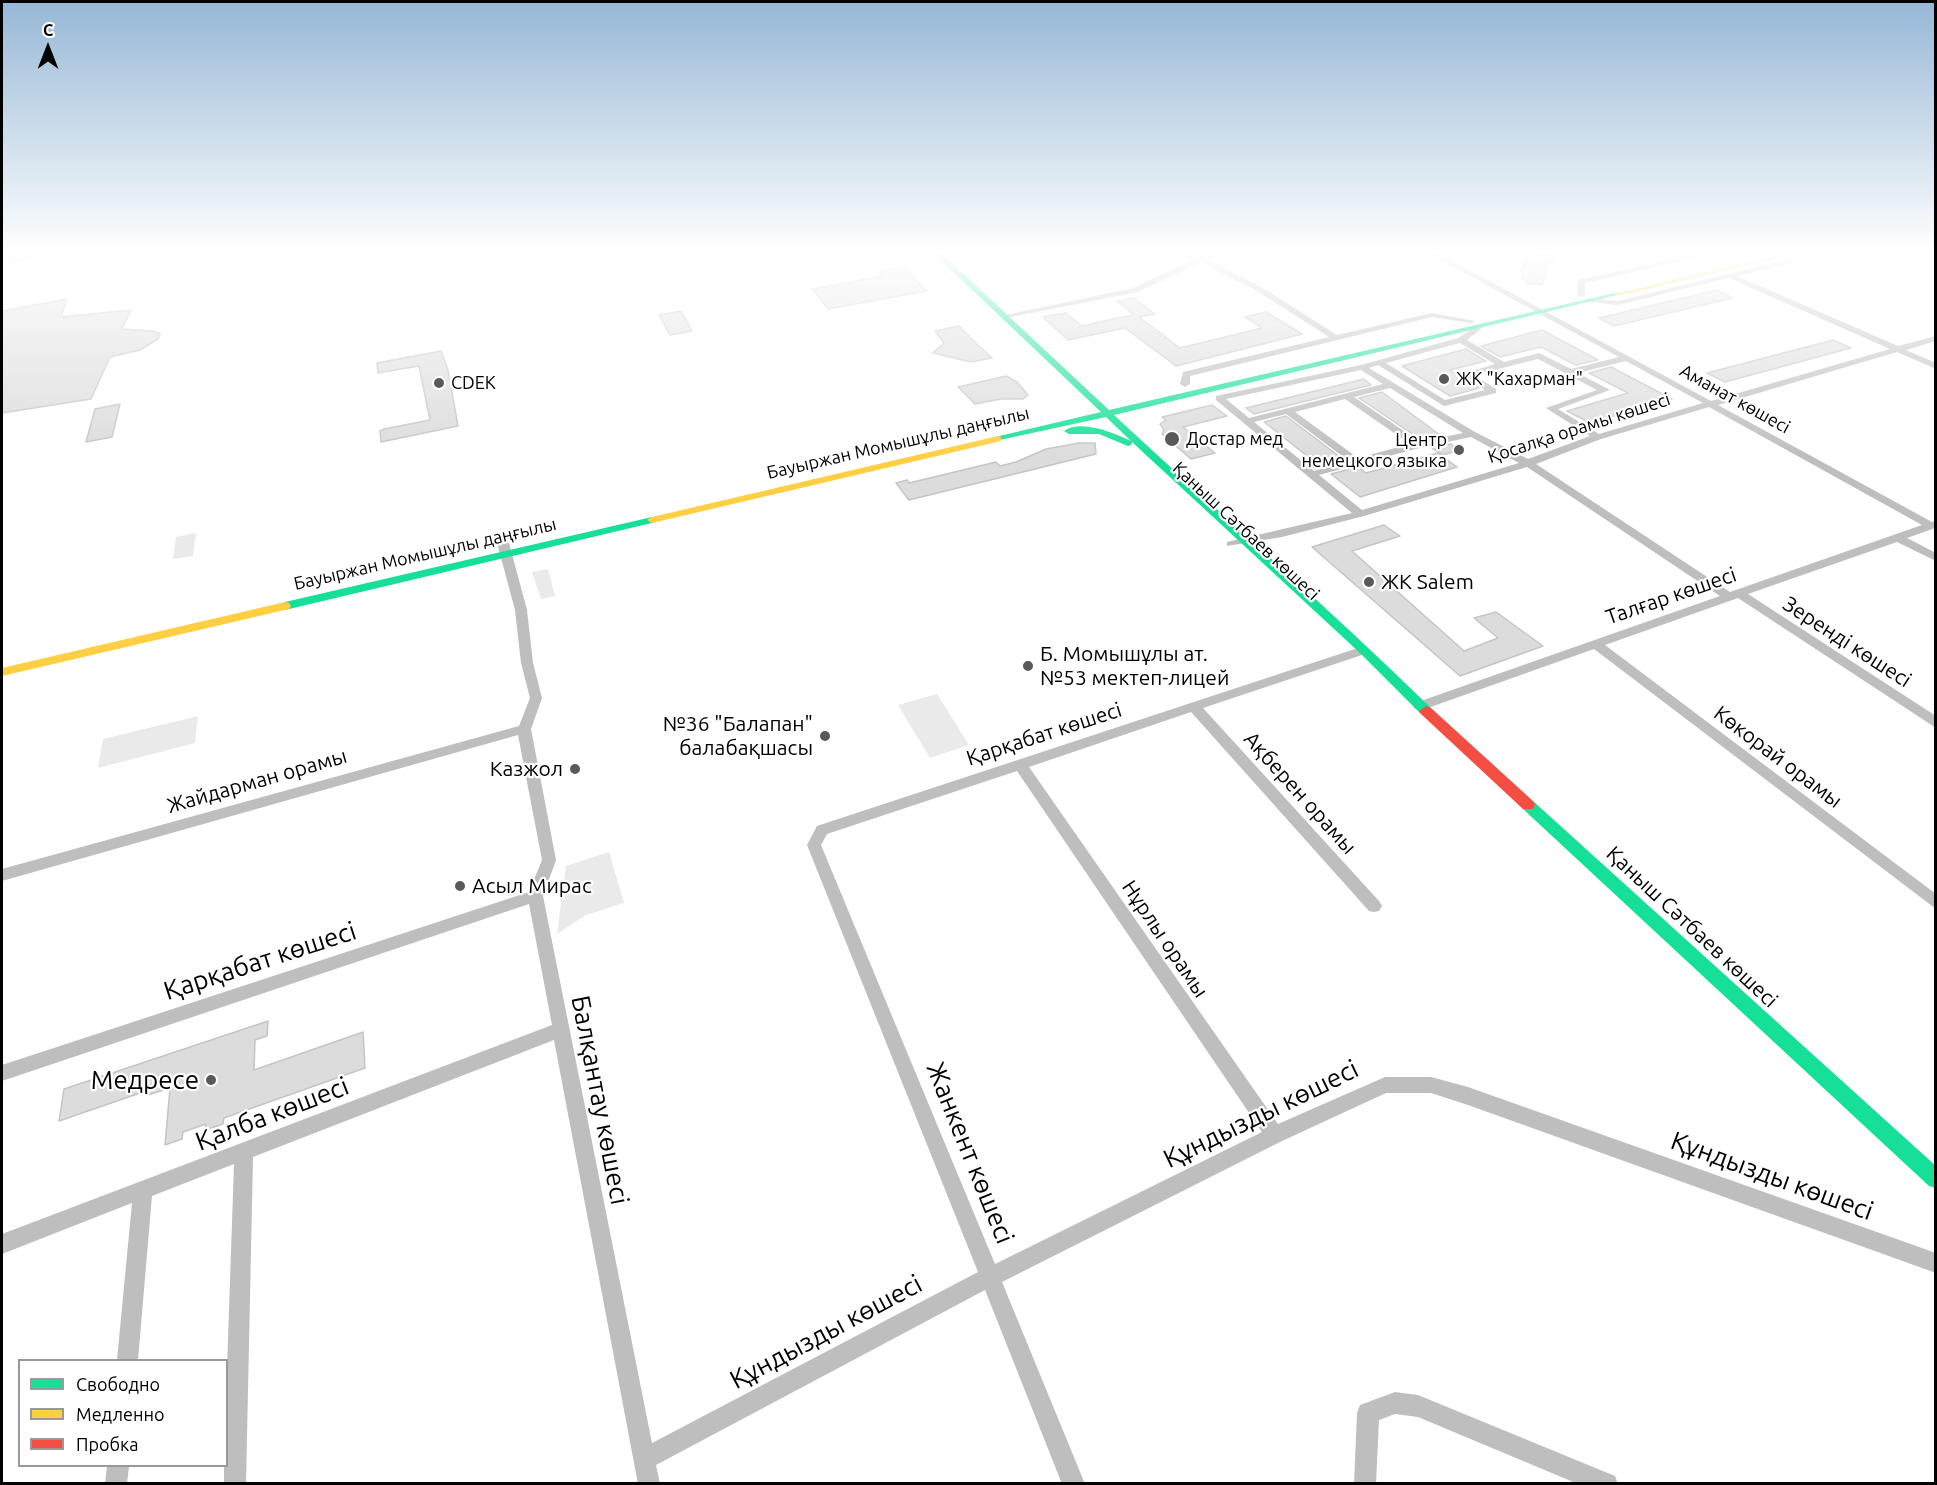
<!DOCTYPE html>
<html>
<head>
<meta charset="utf-8">
<style>
  body { margin:0 }
  #map { position:relative; width:1937px; height:1485px; overflow:hidden; background:#fff; font-family:Ubuntu,sans-serif }
  canvas { display:block }
  .frame { position:absolute; inset:0; border:3px solid #000; pointer-events:none }
  .legend { position:absolute; left:18px; top:1359px; width:210px; height:108px; box-sizing:border-box; background:#fff; border:2px solid #999; margin:0; padding:8px 10px; list-style:none; font-size:18px; color:#000 }
  .legend li { display:flex; align-items:center; gap:12px; height:30px }
  .legend b { width:30px; border:2px solid #999 }
  .north { position:absolute; left:18px; top:18px; width:60px; height:60px; -webkit-text-stroke:4px #fff; paint-order:stroke; rotate:0deg; font-size:16px; font-weight:700; line-height:24px; text-align:center; color:#000 }
  .north::after { content:''; display:block; margin:auto; width:21px; height:27px; background:#000; clip-path:polygon(50% 0,100% 100%,50% 72%,0 100%) }
</style>
</head>
<body>
<div id="map">
<canvas width="1937" height="1485"></canvas>
<div class="frame"></div>
<ul class="legend">
<li><b style="height:8px;background:#16e098"></b>Свободно</li>
<li><b style="height:8px;background:#ffcf43"></b>Медленно</li>
<li><b style="height:8px;background:#f24e42"></b>Пробка</li>
</ul>
<div class="north">С</div>
</div>
<script>
const c = document.querySelector('canvas').getContext('2d');
c.lineJoin = 'round';
function fill(path, color) { c.fillStyle = color; c.fill(path, 'evenodd'); }
function stroke(path, color, width, dash) { c.strokeStyle = color; c.lineWidth = width; c.lineCap = dash ? 'butt' : 'round'; c.setLineDash(dash || []); c.stroke(path); }
function label(font, color, halo, rows, align = 'center') {
  c.font = font + ' Ubuntu,sans-serif'; c.lineWidth = 4.5; c.setLineDash([]); c.textBaseline = 'middle'; c.strokeStyle = halo; c.fillStyle = color; for (const [text, x, y, turn = 0] of rows) {
    c.save(); c.translate(x, y); c.rotate((+turn || 0) * Math.PI / 180); c.textAlign = isNaN(turn) ? turn : align; if (halo) c.strokeText(text, 0, 0); c.fillText(text, 0, 0); c.restore();
  }
}
const green = new Path2D(`
  M196,533L193,556L173,559L176,537Z
  M548,569L555,596L541,599L532,572Z
  M937,694L969,745L930,758L898,705Z
  M198,716L195,743L98,768L103,739Z
  M609,852L624,903L586,915L557,934L566,866Z`);
const building = new Path2D(`
  M1536,251H1561L1548,266L1542,285L1526,283V280L1522,279L1521,270L1527,259Z
  M904,267L927,291L828,309L812,289L883,276L879,272Z
  M1717,290L1733,298L1614,326L1599,318Z
  M1134,298L1155,314L1139,317L1180,348L1262,328L1245,317L1266,312L1302,334L1176,366L1125,328L1068,340L1043,317L1066,313L1082,326L1113,319L1134,315L1117,301Z
  M67,299L61,317L131,310L122,329L153,331L160,334L158,339L140,350L110,357L91,399L2,413V311Z
  M681,311L692,331L670,335L659,315Z
  M959,326L977,344L992,358L971,362L933,353L944,343L935,331Z
  M1542,330L1598,360L1576,365L1541,347L1500,357L1481,346Z
  M1833,340L1851,348L1725,382L1707,373Z
  M1466,349L1486,361L1450,370L1479,388L1450,396L1402,366Z
  M441,351L448,370L458,426L381,442L380,431L384,429L430,420L419,366L378,373L377,363Z
  M1611,367L1672,399L1590,423L1567,411L1628,393L1589,373Z
  M1006,376L1017,382L1028,395L1023,399H1001L975,404L958,387Z
  M1364,379L1371,385L1254,414L1246,408Z
  M1382,392L1440,435L1421,440L1359,398Z
  M120,404L112,437L86,442L95,409Z
  M1212,405L1227,416L1183,427L1215,453L1191,459L1162,434L1164,430L1160,424L1166,420L1162,417Z
  M1286,416L1344,460L1321,467L1264,422Z
  M1079,443H1095L1096,454L909,500L896,483L907,480L909,483L996,462L1000,466L1016,462L1046,449Z
  M1451,444L1459,450L1443,455L1432,448Z
  M1438,453L1457,467L1360,497L1331,474L1358,467L1366,473Z
  M1384,525L1400,536L1352,551L1464,651L1498,638L1474,618L1496,612L1543,646L1460,676L1312,547Z
  M268,1021L267,1036L255,1040L254,1070L363,1032L365,1068L224,1118L223,1124L205,1130L206,1124L183,1132L182,1139L165,1145L170,1088L148,1095L149,1090L59,1121L64,1089Z`);
const street = new Path2D(`
  M922,251H937L925,254Z
  M1175,251H1186L1200,256L1211,251H1221L1207,259L1263,288L1337,335L1432,313L1475,321L1471,323L1432,317L1190,376V384L1185,387L1180,384L1183,372L1329,337L1257,291L1201,262L1138,292L1005,318L1001,316L1133,288L1194,259Z
  M1424,251H1434L1711,401L1890,349L1729,278L1618,305L1590,302V298L1618,301L1785,260L1782,255L1786,253L1790,255L1793,263L1737,276L1898,346L1936,336V341L1906,350L1936,363V369L1897,352L1718,405L1932,522L1936,521L1935,528L1907,538L1936,553V561L1897,542L1748,594L1936,716V728L1738,598L1605,645L1936,894V909L1594,649L1425,709H1415L1413,706L1415,703L1720,596L1527,467L1364,516L1282,537L1227,546V542L1352,513L1216,400V396L1361,365L1458,338L1478,325H1481V329L1467,340L1504,362L1539,353L1571,369L1619,357ZM1460,343L1495,364L1463,374L1485,390L1445,400L1386,363ZM1538,359L1597,390L1546,408L1590,436L1528,459L1475,432L1369,368L1378,365L1444,406L1496,393V389L1474,375ZM1626,361L1703,403L1599,434L1558,409L1610,390L1578,373ZM1361,370L1383,384L1249,418L1226,399ZM1390,388L1463,433L1420,442L1354,397ZM1345,399L1410,444L1358,458L1295,412ZM1709,407L1922,525L1730,592L1536,464L1601,439ZM1286,414L1349,461L1314,471L1254,422ZM1471,437L1519,463L1362,510L1319,475L1419,448Z
  M1654,251C1666,251 1678,257 1689,256C1701,255 1711,251 1724,251L1585,283V295L1581,297L1577,295L1578,280L1677,258Z
  M503,540L509,543L527,610L533,663L542,698L531,729L556,860L543,896L652,1443L978,1272L807,845L817,826L1364,646L1370,650L1368,653L1203,708L1379,901L1382,906L1379,911L1374,912L1369,911L1191,712L1029,767L1278,1124L1385,1077H1431L1468,1087L1936,1253V1273L1468,1105L1431,1093H1386L1282,1141L1002,1282L1085,1484H1062L985,1290L656,1465L660,1484H638L554,1040L253,1157L246,1484H224V1466H226V1398L234,1164L152,1196L138,1360H117L132,1203L2,1254V1234L552,1025L529,904L2,1081V1065L529,892L542,860L518,735L2,881V869L519,726L530,698L521,663L515,610L497,543ZM1017,771L1262,1132L995,1264L821,845L827,834Z
  M1395,1392L1418,1395L1615,1476L1618,1484H1578L1418,1417L1395,1414L1379,1420L1376,1484H1354L1357,1413L1360,1405Z
  M107,1466H129L127,1484H105Z`);
const fast = new Path2D(`
  M931,251H939L1109,410L1618,292L1622,294L1114,415C1219,513 1328,607 1431,708L1433,711L1426,716L1421,714L1360,653L1132,442L1131,445L1128,446L1099,434H1069L1064,431C1081,419 1114,433 1131,441L1106,417L995,441V437L1101,412Z
  M652,517L656,518V522L285,610L279,606L285,602Z
  M1528,800L1533,801L1936,1166V1188L1929,1186L1523,809L1521,805L1523,801Z`);
const slow = new Path2D(`
  M64,251H83L2,264V260Z
  M1794,251H1807L1618,296L1614,294Z
  M998,436L1001,437V441L652,523L647,520L652,517Z
  M285,602L289,603L291,606L289,609L2,676V668Z`);
const jam = new Path2D(`
  M1426,706L1431,708L1533,801L1535,805L1533,809H1523L1421,714L1419,711Z`);
const markers = [
  [1444,379,6,"#595959"],
  [439,383,6,"#595959"],
  [1172,439,8,"#595959"],
  [1459,450,6,"#595959"],
  [1369,582,6,"#595959"],
  [1028,666,6,"#595959"],
  [825,736,6,"#595959"],
  [575,769,6,"#595959"],
  [460,886,6,"#595959"],
  [211,1080,6,"#595959"]
];
const farPoinames = [
  ["ЖК \"Кахарман\"",1456,379],
  ["CDEK",451,383],
  ["Достар мед",1186,439],
  ["Центр",1447,440,"right"],
  ["немецкого языка",1447,461,"right"]
];
const farStreetnames = [
  ["Аманат көшесі",1735,399,29],
  ["Қосалқа орамы көшесі",1579,428,-18],
  ["Бауыржан Момышұлы даңғылы",898,443,-13],
  ["Қаныш Сәтбаев көшесі",1246,531,43],
  ["Бауыржан Момышұлы даңғылы",425,554,-13]
];
const poiNames = [
  ["ЖК Salem",1381,582],
  ["Б. Момышұлы ат.",1040,654],
  ["№53 мектеп-лицей",1040,678],
  ["№36 \"Балапан\"",813,724,"right"],
  ["балабақшасы",813,748,"right"],
  ["Казжол",563,769,"right"],
  ["Асыл Мирас",472,886]
];
const streetNames = [
  ["Талғар көшесі",1671,596,-19],
  ["Зеренді көшесі",1847,642,33],
  ["Қарқабат көшесі",1044,734,-18],
  ["Көкорай орамы",1778,757,37],
  ["Жайдарман орамы",257,781,-16],
  ["Ақберен орамы",1300,793,48],
  ["Қаныш Сәтбаев көшесі",1692,927,43],
  ["Нұрлы орамы",1165,939,56]
];
const nearStreetnames = [
  ["Қарқабат көшесі",260,961,-18],
  ["Балқантау көшесі",600,1100,79],
  ["Қалба көшесі",272,1114,-21],
  ["Құндызды көшесі",1261,1114,-26],
  ["Жанкент көшесі",970,1153,68],
  ["Құндызды көшесі",1772,1176,20],
  ["Құндызды көшесі",826,1332,-28]
];
const nearPoinames = [
  ["Медресе",199,1080]
];
fill(green, '#eaeaea');
fill(building, '#dcdcdc');
stroke(building, '#c5c5c5', 1.5);
fill(street, '#bebebe');
fill(fast, '#16e098');
fill(slow, '#ffcf43');
fill(jam, '#f24e42');
const sky = c.createLinearGradient(0, 0, 0, 459);
sky.addColorStop(0, '#96b7d6');
sky.addColorStop(0.55, '#fff');
sky.addColorStop(1, '#ffffff00');
c.fillStyle = sky;
c.fillRect(0, 0, 1937, 459);
for (const [x, y, r, color] of markers) { const dot = new Path2D(); dot.arc(x, y, r, 0, 2 * Math.PI); c.fillStyle = color; c.fill(dot); stroke(dot, '#fff', 2); }
label('18px', '#000', '#fff', farPoinames, 'left');
label('18px', '#000', '#fff', farStreetnames);
label('21px', '#000', '#fff', poiNames, 'left');
label('21px', '#000', '#fff', streetNames);
label('26px', '#000', '#fff', nearStreetnames);
label('26px', '#000', '#fff', nearPoinames, 'right');
</script>
</body>
</html>
